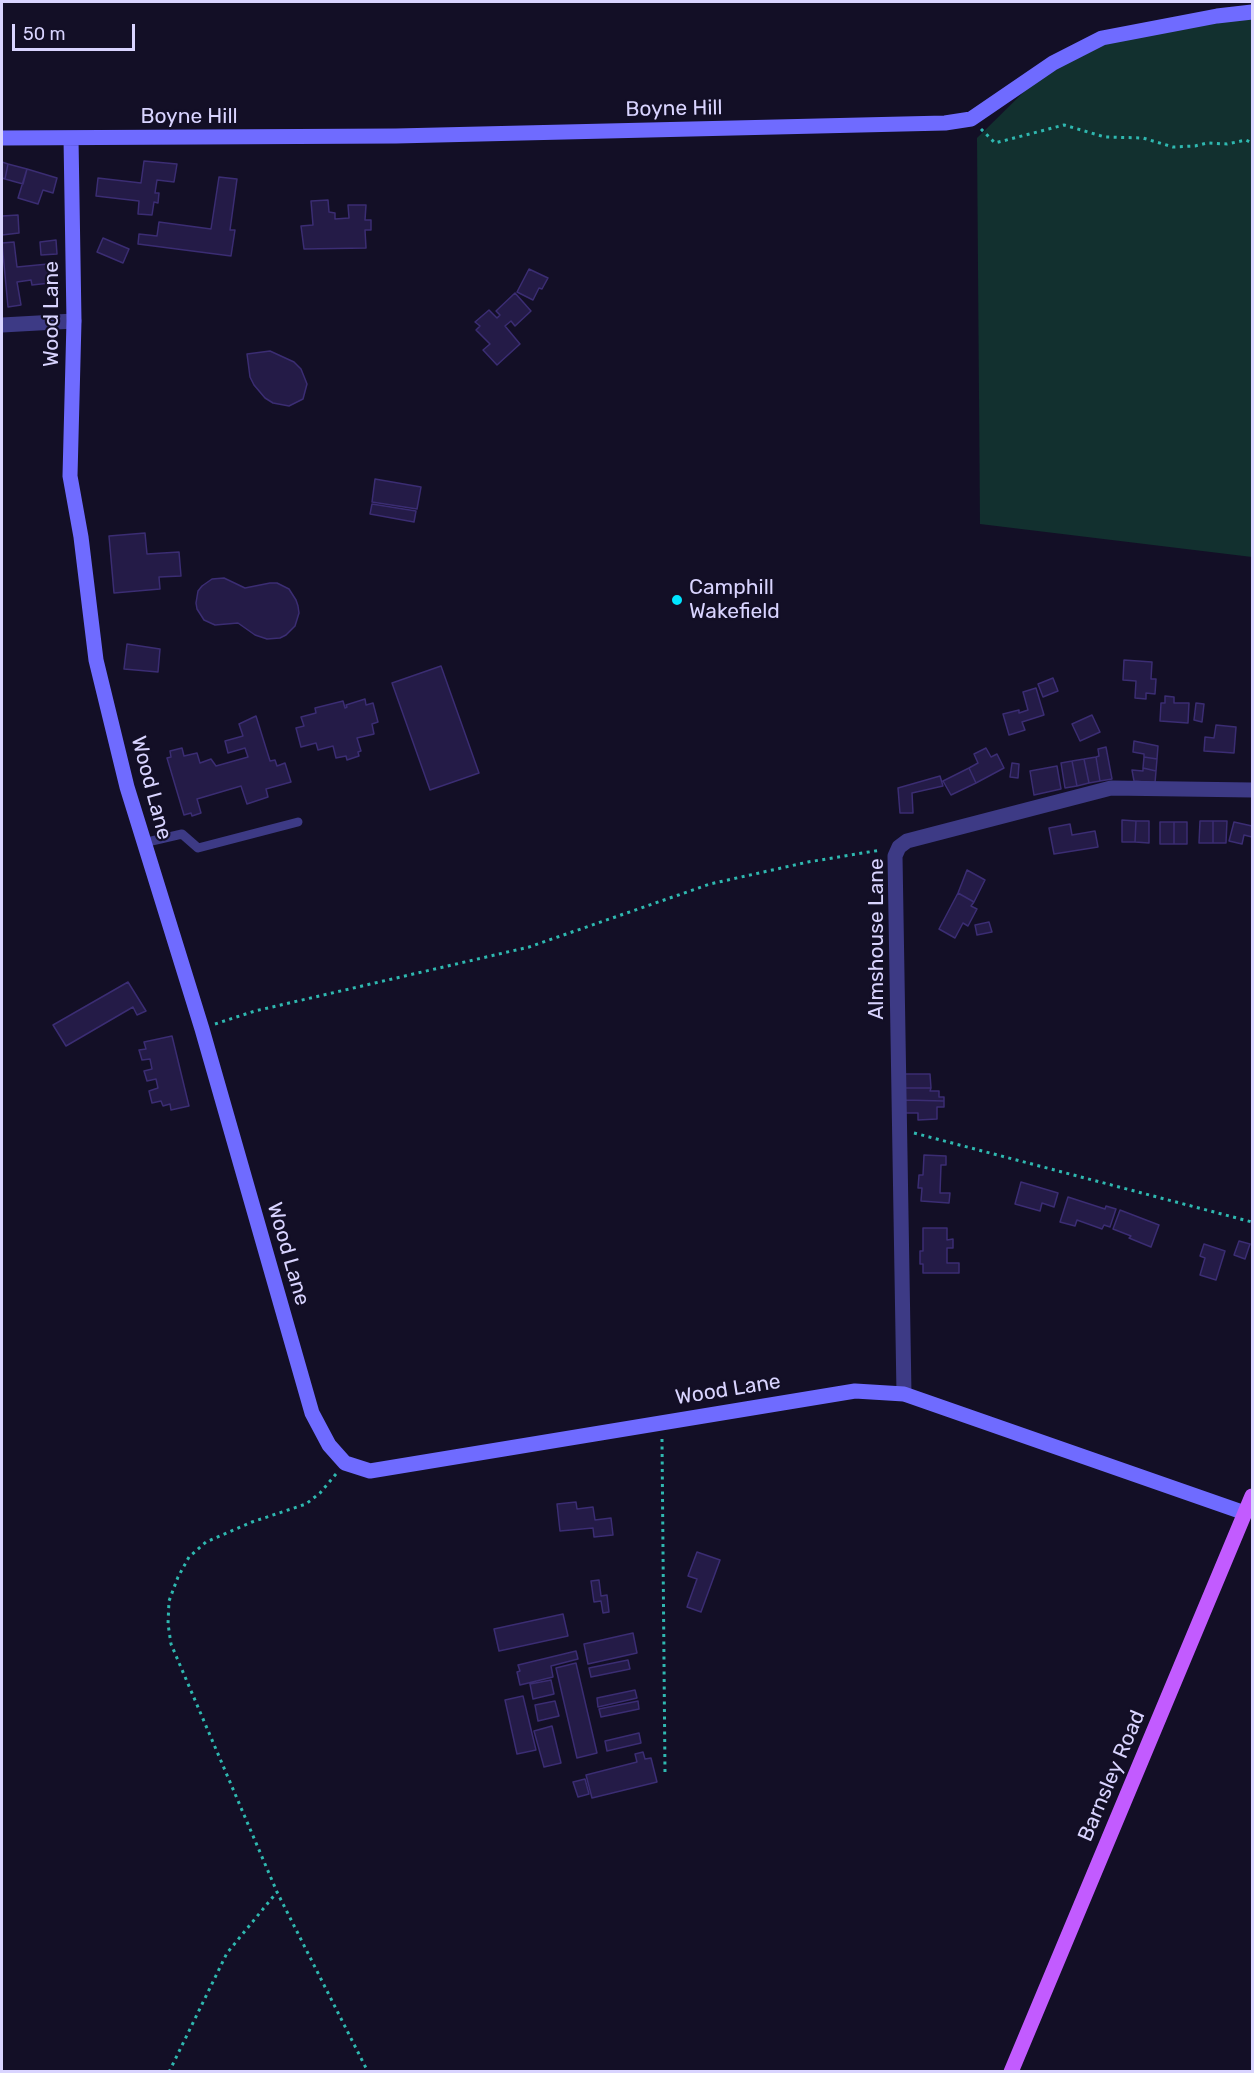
<!DOCTYPE html>
<html>
<head>
<meta charset="utf-8">
<style>
  body { margin:0 }
  #map { position:relative; width:1254px; height:2073px; overflow:hidden; background:#130f26; font-family:Rubik,sans-serif }
  canvas { display:block }
  .frame { position:absolute; inset:0; border:3px solid #d9d4ff; pointer-events:none }
  .scale { position:absolute; left:12px; top:24px; width:123px; height:27px; box-sizing:border-box; border:3px solid #d9d4ff; border-top:0; padding-left:8px; font-size:18px; line-height:21px; white-space:nowrap; color:#d9d4ff; -webkit-text-stroke:4px #130f26; paint-order:stroke }
</style>
</head>
<body>
<div id="map">
<canvas width="1254" height="2073"></canvas>
<div class="frame"></div>
<div class="scale">50 m</div>
</div>
<script>
const c = document.querySelector('canvas').getContext('2d');
c.lineJoin = 'round';
function fill(path, color) { c.fillStyle = color; c.fill(path, 'evenodd'); }
function stroke(path, color, width, dash) { c.strokeStyle = color; c.lineWidth = width; c.lineCap = dash ? 'butt' : 'round'; c.setLineDash(dash || []); c.stroke(path); }
function label(font, color, halo, rows, align = 'center') {
  c.font = font + ' Rubik,sans-serif'; c.lineWidth = 4.5; c.setLineDash([]); c.textBaseline = 'middle'; c.strokeStyle = halo; c.fillStyle = color; for (const [text, x, y, turn = 0] of rows) {
    c.save(); c.translate(x, y); c.rotate((+turn || 0) * Math.PI / 180); c.textAlign = isNaN(turn) ? turn : align; if (halo) c.strokeText(text, 0, 0); c.fillText(text, 0, 0); c.restore();
  }
}
const green = new Path2D(`
  M1252,12V557L980,524L977,138L1053,63L1102,38Z`);
const building = new Path2D(`
  M144,161L177,164L174,182L157,180L155,193H159L158,203L154,202L152,215L138,214L139,201L96,196L98,178L141,183Z
  M2,162L8,164L5,179L2,178Z
  M8,164L27,169L23,184L5,179Z
  M27,169L57,178L53,193L43,190L38,204L18,198Z
  M219,177L237,179L230,230H235L231,256L138,244L139,234L157,236L159,222L211,229Z
  M328,200L329,212L335,213V219L349,218L348,205H366L365,220H371V230H365L366,248L304,249L301,226L313,225L311,201Z
  M18,215L19,233L2,235V216Z
  M103,238L129,249L123,263L97,252Z
  M56,240L57,254L41,255L40,242Z
  M14,242L17,267L48,264L50,283L32,285L31,280L17,282L21,305L8,307L2,243Z
  M529,269L548,278L542,289L539,288L533,300L517,292Z
  M515,293L531,311L515,326L511,321L505,326L520,344L497,365L483,350L490,344L476,330L480,326L475,322L489,310L497,318L500,315L496,311Z
  M270,351L294,362L301,369L307,384L303,399L289,406L273,403L265,398L254,385L250,377L247,354Z
  M375,479L421,487L417,509L372,502Z
  M372,504L416,511L414,522L370,514Z
  M145,533L147,554L179,552L181,576L159,577L160,589L114,593L109,536Z
  M224,578L245,588L270,583H277L289,589L296,600L298,606L299,613L295,626L286,635L280,638L267,639L255,635L238,623L215,625L204,620L197,609L196,603L198,591L202,586L212,579Z
  M127,644L160,649L158,672L124,669Z
  M1124,660L1152,662L1151,679H1156L1155,694L1146,693V699L1135,698L1136,681L1123,680Z
  M441,666L479,773L430,790L392,683Z
  M1053,678L1058,691L1043,697L1038,684Z
  M1036,688L1044,715L1022,722L1025,730L1009,735L1003,714L1019,710V713L1028,710L1023,692Z
  M1165,696L1174,697V703H1189L1188,723L1160,721L1161,703H1165Z
  M365,699L366,705L373,703L378,722L372,724L374,734L357,738L361,751L358,752L359,756L347,760L346,756L336,758L333,746L318,750L316,743L301,747L296,728L304,726L301,717L316,713L315,708L343,701L345,708L347,707L346,705Z
  M1196,703L1204,704L1202,722L1194,720Z
  M1092,715L1100,732L1080,741L1072,724Z
  M256,716L270,761L275,760L277,766L285,763L291,782L266,789L268,797L247,804L241,786L197,799L201,813L192,816L191,813L184,815L167,758L171,757L170,751L182,748L184,756L197,753L200,763L211,759L216,766L248,757L245,748L228,753L225,741L243,736L239,724Z
  M1216,725L1236,727L1234,753L1204,751L1205,737L1214,738Z
  M1134,741L1158,746L1157,759L1144,757V754L1133,752Z
  M1106,747L1112,779L1100,781L1096,757L1099,756L1098,749Z
  M986,748L991,757L997,754L1004,768L976,783L969,768L978,763L974,754Z
  M1096,757L1100,781L1089,783L1084,759Z
  M1144,757L1157,759L1156,771L1143,768Z
  M1084,759L1089,783L1077,786L1072,761Z
  M1072,761L1077,786L1065,788L1061,763Z
  M1012,763L1019,764L1018,778L1010,777Z
  M1057,766L1061,789L1034,795L1030,771Z
  M969,768L976,783L951,795L943,781Z
  M1143,768L1156,771L1155,783L1134,781L1132,770L1143,771Z
  M940,776L943,786L912,793L913,813H900L898,788Z
  M1122,820L1136,821L1135,842H1122Z
  M1136,821H1149V843L1135,842Z
  M1200,821H1213V843H1199Z
  M1213,821H1227L1226,843H1213Z
  M1160,822H1174V844H1160Z
  M1174,822H1187V844H1174Z
  M1234,822L1252,826V837L1244,835L1242,844L1229,841Z
  M1070,824L1072,835L1095,831L1098,847L1054,854L1049,828Z
  M967,870L985,880L974,902L958,893Z
  M958,893L974,902L971,906L977,909L968,926L963,923L955,938L939,929Z
  M989,922L992,932L977,935L975,925Z
  M128,982L146,1011L137,1015L133,1007L66,1046L53,1025Z
  M172,1036L189,1106L171,1110L170,1104L163,1106L161,1101L152,1103L149,1091L158,1088L156,1079L147,1081L144,1071L152,1069L150,1059L142,1060L139,1050L146,1049L144,1042Z
  M905,1074H930L931,1088H905Z
  M905,1088H931L930,1091H939V1097H944V1101L905,1100Z
  M905,1100L944,1101V1107H937V1119L918,1120V1113H905Z
  M924,1155L946,1156V1165H941L940,1193H950L949,1203L921,1201L922,1188H918L919,1175H923Z
  M1021,1182L1058,1193L1054,1207L1042,1203L1040,1211L1015,1204Z
  M1068,1197L1105,1209L1106,1206L1116,1209L1110,1227L1104,1225L1102,1229L1077,1220L1075,1226L1060,1222Z
  M1120,1210L1159,1225L1151,1247L1129,1238L1131,1236L1113,1229Z
  M923,1228H947V1240L953,1239V1248H947V1263H959V1273H923V1264H920V1251H923Z
  M1239,1241L1250,1244L1245,1259L1234,1255Z
  M1204,1244L1225,1251L1216,1280L1200,1275L1205,1258L1200,1256Z
  M576,1502L577,1509L593,1507L595,1520L611,1518L613,1535L594,1537L593,1528L560,1531L557,1504Z
  M697,1552L720,1560L701,1612L687,1607L697,1579L688,1576Z
  M599,1580L601,1596L607,1595L609,1612L603,1613L601,1601L594,1602L591,1581Z
  M563,1614L568,1636L499,1651L494,1629Z
  M633,1633L637,1653L588,1664L584,1644Z
  M576,1651L578,1659L551,1666L553,1677L520,1685L517,1672L520,1671L518,1665Z
  M628,1660L630,1669L591,1677L589,1668Z
  M576,1663L597,1753L577,1758L556,1668Z
  M551,1680L554,1694L533,1699L530,1684Z
  M635,1690L637,1698L598,1707L597,1698Z
  M523,1696L536,1750L517,1754L505,1700Z
  M555,1701L559,1716L538,1721L535,1705Z
  M638,1701L639,1709L601,1717L599,1709Z
  M552,1726L561,1763L544,1767L534,1731Z
  M639,1733L641,1743L607,1751L605,1741Z
  M643,1752L645,1759L651,1758L657,1782L592,1798L586,1775L637,1762L635,1754Z
  M585,1779L589,1794L578,1797L573,1782Z`);
const path = new Path2D(`
  M981,129L995,143L1064,125L1105,137L1143,138L1173,147L1195,146L1207,143L1227,144L1246,140L1252,143
  M215,1024L255,1011L529,947L710,884L808,862L881,850
  M914,1133L1252,1222
  M662,1439L665,1773
  M336,1474L320,1493L306,1504L252,1522L206,1542L189,1557L178,1577L169,1601L168,1624L171,1644L277,1892L368,2072
  M169,2072L227,1953L277,1892`);
const lane = new Path2D(`
  M143,843L182,834L198,848L298,822`);
const street = new Path2D(`
  M2,325L74,321
  M904,1394L895,856L899,847L907,841L1111,788L1252,790`);
const secondary = new Path2D(`
  M2,138L396,136L945,123L971,119L1053,63L1102,38L1217,16L1252,12
  M71,138L74,321L70,476L81,537L96,660L127,787L202,1029L312,1413L329,1445L345,1463L370,1471L855,1391L904,1394L1245,1513`);
const primary = new Path2D(`
  M1011,2072L1252,1496`);
const markers = [
  [677,600,6,"#00e5ff"]
];
const streetNames = [
  ["Boyne Hill",674,109,-1],
  ["Boyne Hill",189,117],
  ["Wood Lane",52,314,-90],
  ["Wood Lane",151,788,75],
  ["Almshouse Lane",877,939,-90],
  ["Wood Lane",288,1254,74],
  ["Wood Lane",728,1390,-9],
  ["Barnsley Road",1112,1776,-67]
];
const poiNames = [
  ["Camphill",689,588],
  ["Wakefield",689,612]
];
fill(green, '#12302f');
fill(building, '#241b47');
stroke(building, '#3b2d73', 1.5);
stroke(path, '#2fb8b0', 3, [3, 4.5]);
stroke(lane, '#3d3a85', 9);
stroke(street, '#3d3a85', 15);
stroke(secondary, '#6f6bff', 15);
stroke(primary, '#c25bff', 15);
for (const [x, y, r, color] of markers) { const dot = new Path2D(); dot.arc(x, y, r, 0, 2 * Math.PI); c.fillStyle = color; c.fill(dot); stroke(dot, '#130f26', 2); }
label('21px', '#d9d4ff', '#130f26', streetNames);
label('21px', '#d9d4ff', '#130f26', poiNames, 'left');
</script>
</body>
</html>
